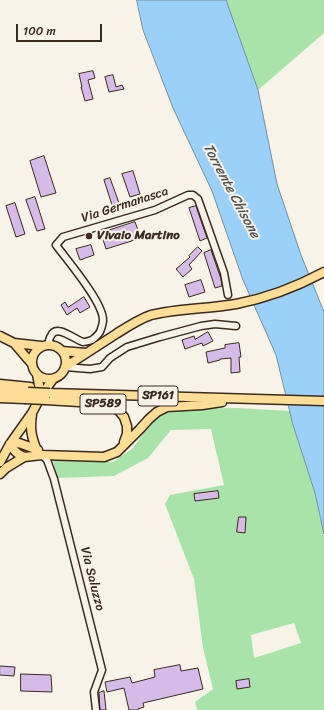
<!DOCTYPE html>
<html>
<head>
<meta charset="utf-8">
<style>
  body { margin:0 }
  #map { position:relative; width:324px; height:710px; overflow:hidden; background:#f7f3e8; font-family:Sriracha,sans-serif }
  canvas { display:block }
  .scale { position:absolute; left:16px; top:24px; width:86px; height:18px; box-sizing:border-box; border:2px solid #3b2a1e; border-top:0; padding-left:5px; font-size:12px; line-height:14px; white-space:nowrap; color:#3b2a1e; -webkit-text-stroke:3px #f7f3e8; paint-order:stroke }
</style>
</head>
<body>
<div id="map">
<canvas width="324" height="710"></canvas>
<div class="scale">100 m</div>
</div>
<script>
const c = document.querySelector('canvas').getContext('2d');
c.lineJoin = 'round';
function fill(path, color) { c.fillStyle = color; c.fill(path, 'evenodd'); }
function stroke(path, color, width, dash) { c.strokeStyle = color; c.lineWidth = width; c.lineCap = dash ? 'butt' : 'round'; c.setLineDash(dash || []); c.stroke(path); }
function label(font, color, halo, rows, align = 'center') {
  c.font = font + ' Sriracha,sans-serif'; c.lineWidth = 4; c.setLineDash([]); c.textBaseline = 'middle'; c.strokeStyle = halo; c.fillStyle = color; for (const [text, x, y, turn = 0] of rows) {
    c.save(); c.translate(x, y); c.rotate((+turn || 0) * Math.PI / 180); c.textAlign = isNaN(turn) ? turn : align; if (halo) c.strokeText(text, 0, 0); c.fillText(text, 0, 0); c.restore();
  }
}
const green = new Path2D(`
  M226,0H324V33L258,90Z
  M236,408L290,411L293,425L315,493L324,534V710H197L195,702L213,689L203,648L194,579L165,504L170,495L224,485L211,429L171,430L148,458L114,476L57,478L53,460L113,462L132,449L155,419L177,409ZM294,623L301,643L254,658L251,635Z`);
const water = new Path2D(`
  M137,0H226L258,90L277,184L301,255L324,312V534L315,493L293,425L276,355L243,280L212,191L173,108L143,30Z`);
const building = new Path2D(`
  M93,71L95,78L88,80L93,99L85,101L81,87H82L79,74Z
  M113,75L116,87L122,85L124,89L109,92L105,77Z
  M44,156L56,193L41,197L30,161Z
  M133,171L140,194L130,197L122,174Z
  M110,178L119,203L112,205L104,180Z
  M35,197L45,229L37,231L26,200Z
  M15,203L25,234L16,237L6,206Z
  M196,206L207,238L200,241L189,208Z
  M135,222L141,238L106,249L101,233Z
  M91,245L94,255L80,260L76,249Z
  M198,247L202,251L189,265L192,269L183,277L176,269L190,257L189,256Z
  M211,250L221,279L222,286L215,288L204,253Z
  M201,280L205,292L189,297L185,285Z
  M84,297L90,307L80,313L77,308L67,315L61,305L65,302L68,307Z
  M208,332L213,341L203,346L202,343L185,349L182,340L194,336L195,339Z
  M239,343L241,357H239L240,372L231,373V358L220,359V360L208,363L206,352L225,348V345Z
  M218,491L219,498L195,501L194,494Z
  M239,517H246L245,533L237,532Z
  M180,665L181,671L198,668L203,689L143,703L144,707L138,709V710H129L124,688L107,692L105,682L130,677L132,683L155,677L154,670Z
  M0,666L15,667L14,676L0,675Z
  M21,674L51,675L52,692L21,691Z
  M249,679L250,687L237,689L236,681Z
  M104,691L106,710H100L99,693Z`);
const minor = new Path2D(`
  M48,345C49,342 49,338 51,336C56,323 75,340 83,342C86,342 89,341 92,340C96,337 100,334 101,329C102,326 103,322 103,320C103,302 67,260 56,245L63,237L155,210L188,195H193L198,199L224,273L228,295
  M65,367L90,369L102,367L110,358L127,347L160,337L201,326L215,324L236,326
  M42,455L47,460L54,479L102,670L94,692L96,710`);
const major = new Path2D(`
  M0,336L14,343L32,364
  M14,343L41,346
  M32 362a17 17 0 1 1 34 0a17 17 0 1 1-34 0Z
  M62,351L86,353
  M65,367C82,356 99,345 116,334C127,327 139,319 151,315C179,308 208,309 236,304C267,298 296,287 324,272
  M37,374L41,396
  M0,384L30,387
  M0,392H28
  M50,393L324,401
  M0,398L25,399
  M46,400L96,403L111,405L119,411L124,417L127,426V434L124,442
  M32,414C30,428 31,435 36,448
  M10,444L19,443L38,450
  M10,444C14,451 17,454 24,457
  M0,462L10,444L32,413L41,396L53,379
  M0,474L6,468L24,457L42,455L104,457L117,452L140,429L149,419L157,412L167,407L202,405L222,402`);
const majorBridge = new Path2D(`
  M28,392L50,393
  M25,399L46,400`);
const markers = [
  [89,236,4,"#3b2a1e"]
];
const shields = [
  [158,396,40],
  [103,404,46]
];
const shieldNames = [
  ["SP161",158,396],
  ["SP589",103,404]
];
const streetNames = [
  ["Via Germanasca",125,205,-18],
  ["Via Saluzzo",92,579,76]
];
const poiNames = [
  ["Vivaio Martino",97,236]
];
const waterNames = [
  ["Torrente Chisone",231,191,62]
];
fill(green, '#a8e3a9');
fill(water, '#9bd1f9');
stroke(water, '#758ea1', 1);
fill(building, '#d6bae8');
stroke(building, '#3b2a1e', 1);
stroke(minor, '#3b2a1e', 9);
stroke(major, '#3b2a1e', 11);
stroke(minor, '#f7f3e8', 6);
stroke(major, '#fedd96', 8);
stroke(majorBridge, '#3b2a1e', 11, []);
stroke(majorBridge, '#fedd96', 8);
for (const [x, y, r, color] of markers) { const dot = new Path2D(); dot.arc(x, y, r, 0, 2 * Math.PI); c.fillStyle = color; c.fill(dot); stroke(dot, '#f7f3e8', 1.5); }
for (const [x, y, w] of shields) { const box = new Path2D(); box.roundRect(x - w / 2, y - 10, w, 20, 3); c.fillStyle = '#f7f3e8'; c.fill(box); stroke(box, '#3b2a1e', 1); }
label('bold 12px', '#3b2a1e', null, shieldNames);
label('13px', '#3b2a1e', '#f7f3e8', streetNames);
label('bold 13px', '#3b2a1e', '#f7f3e8', poiNames, 'left');
label('italic 14px', '#535455', '#f7f3e8', waterNames);
</script>
</body>
</html>
